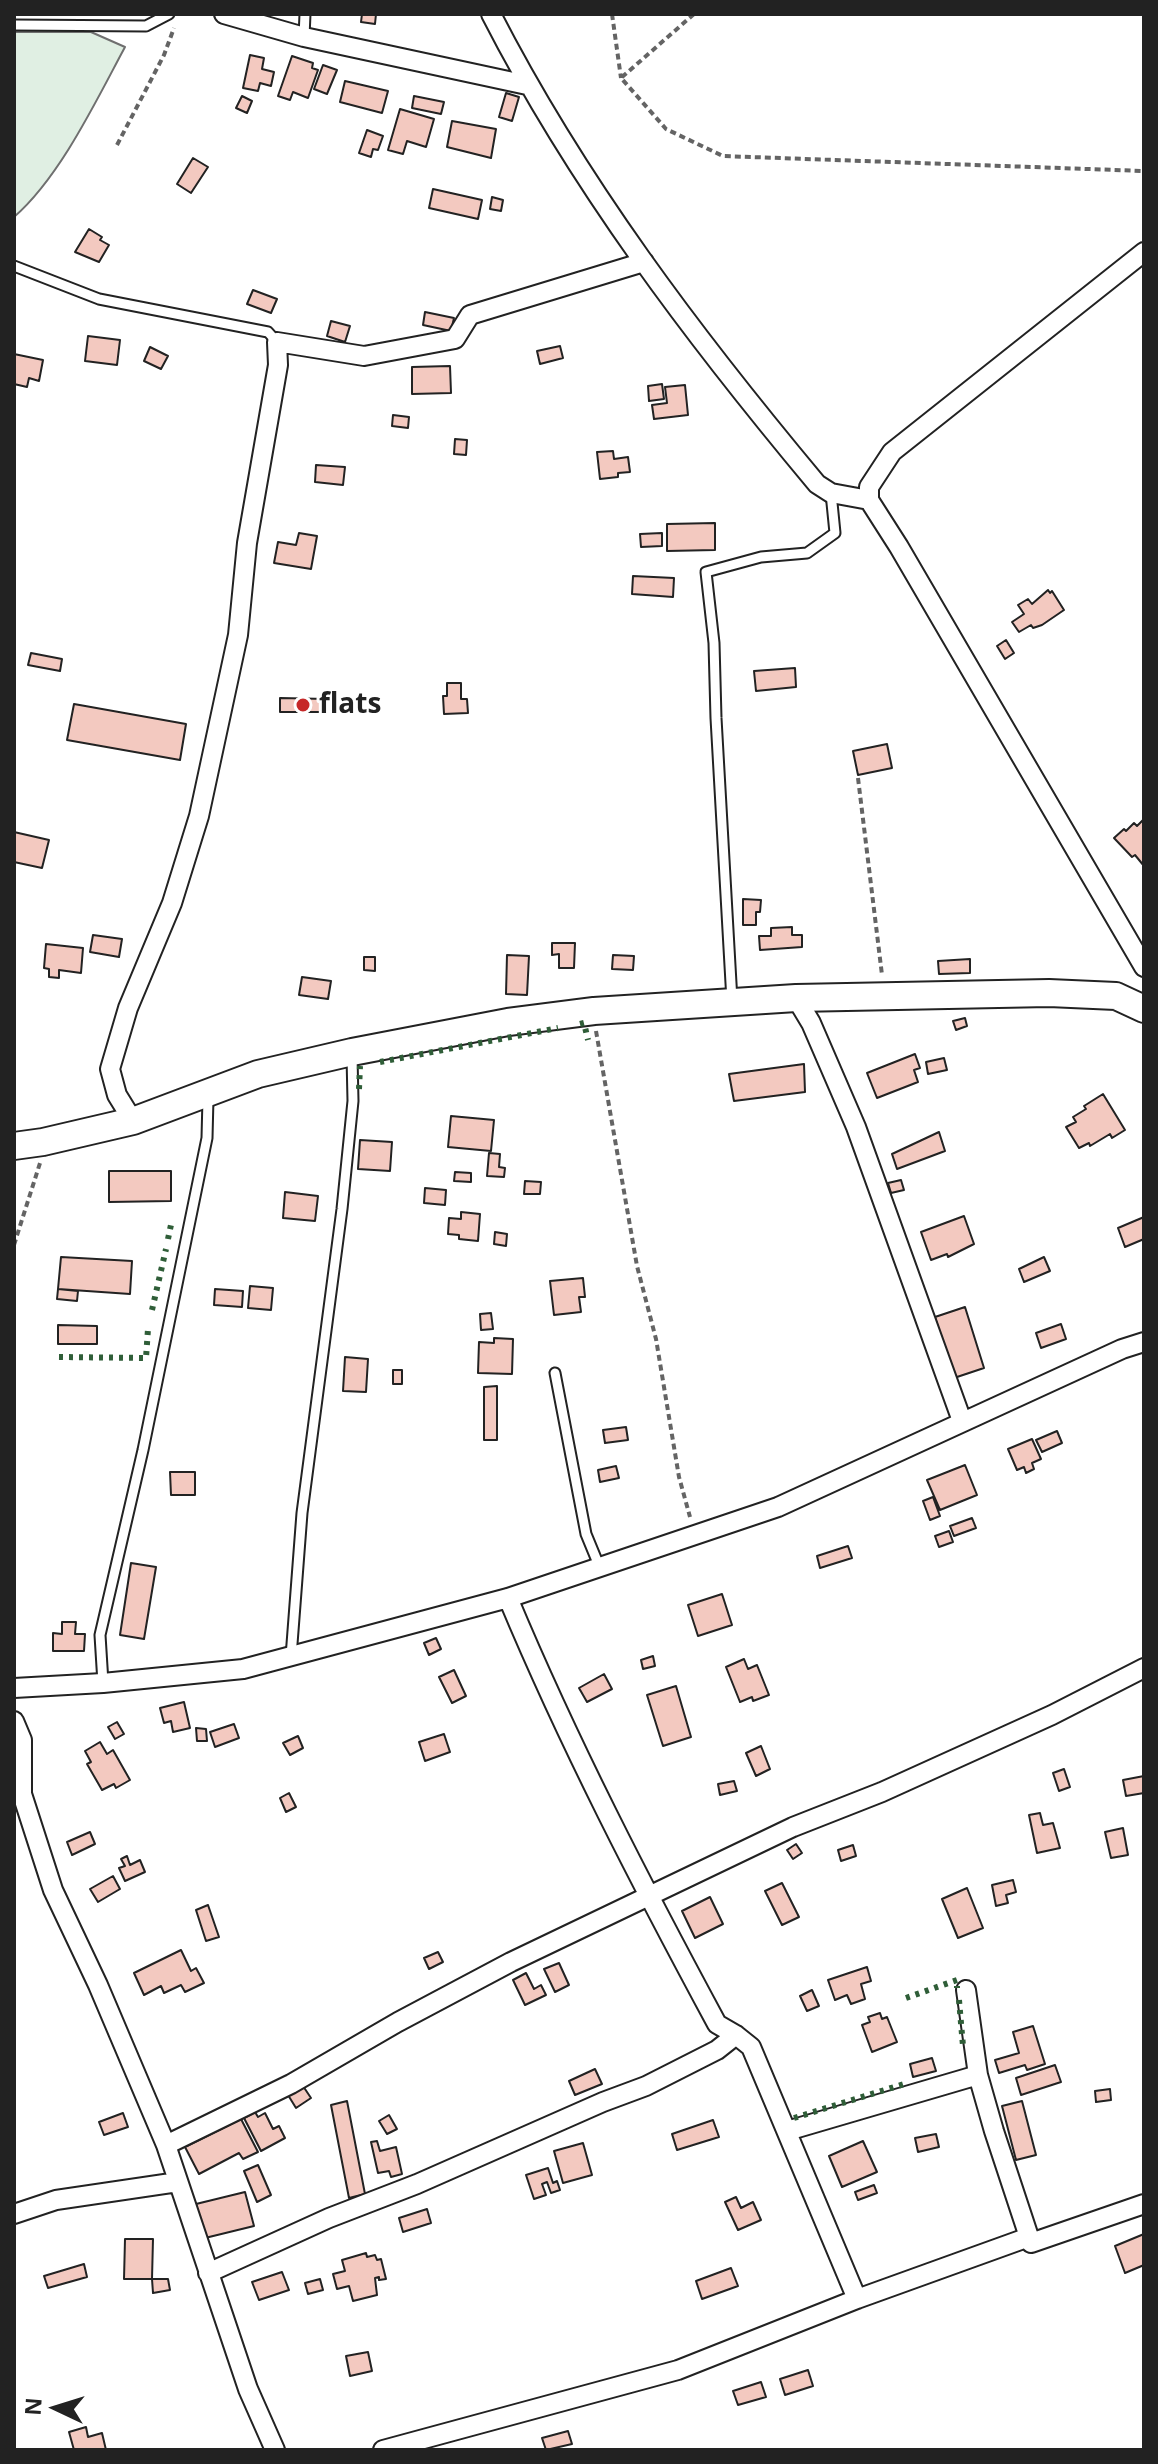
<!DOCTYPE html>
<html>
<head>
<meta charset="utf-8">
<style>
  body { margin:0 }
  #map { position:relative; width:1158px; height:2464px; overflow:hidden; background:#fff; font-family:"Open Sans",sans-serif }
  canvas { display:block }
  .frame { position:absolute; inset:0; border:16px solid #222; pointer-events:none }
  .north { position:absolute; left:16px; top:2368px; width:80px; height:80px; -webkit-text-stroke:6px #fff; paint-order:stroke; rotate:274deg; font-size:22px; font-weight:700; line-height:32px; text-align:center; color:#222 }
  .north::after { content:''; display:block; margin:auto; width:28px; height:36px; background:#222; clip-path:polygon(50% 0,100% 100%,50% 72%,0 100%) }
</style>
</head>
<body>
<div id="map">
<canvas width="1158" height="2464"></canvas>
<div class="frame"></div>
<div class="north">N</div>
</div>
<script>
const c = document.querySelector('canvas').getContext('2d');
c.lineJoin = 'round';
function fill(path, color) { c.fillStyle = color; c.fill(path, 'evenodd'); }
function stroke(path, color, width, dash) { c.strokeStyle = color; c.lineWidth = width; c.lineCap = dash ? 'butt' : 'round'; c.setLineDash(dash || []); c.stroke(path); }
function label(font, color, halo, rows, align = 'center') {
  c.font = font + ' "Open Sans",sans-serif'; c.lineWidth = 6; c.setLineDash([]); c.textBaseline = 'middle'; c.strokeStyle = halo; c.fillStyle = color; for (const [text, x, y, turn = 0] of rows) {
    c.save(); c.translate(x, y); c.rotate((+turn || 0) * Math.PI / 180); c.textAlign = isNaN(turn) ? turn : align; if (halo) c.strokeText(text, 0, 0); c.fillText(text, 0, 0); c.restore();
  }
}
const green = new Path2D(`
  M14,32H91L125,47C96,101 60,177 14,217Z`);
const building = new Path2D(`
  M362,14H376L375,24L361,22Z
  M250,55L264,58L262,69L274,72L271,86L260,83L258,91L243,88Z
  M292,56L313,63L312,68L318,70L308,98L293,92L290,100L278,96Z
  M323,65L337,70L327,94L314,89Z
  M345,81L388,91L382,113L340,102Z
  M506,93L519,97L512,121L499,117Z
  M242,96L252,101L247,113L236,108Z
  M414,96L444,102L441,114L412,108Z
  M400,109L434,119L426,147L407,141L403,154L388,150Z
  M452,121L496,129L491,158L447,147Z
  M367,130L383,136L378,150L373,149L371,157L359,153Z
  M193,158L208,167L191,193L177,184Z
  M433,189L482,200L478,219L429,208Z
  M492,197L503,200L501,211L490,209Z
  M89,229L102,237L100,240L109,245L99,262L75,252Z
  M253,290L277,299L271,313L247,304Z
  M425,312L454,318L451,331L423,325Z
  M331,321L350,326L345,342L327,336Z
  M88,336L120,340L117,365L85,361Z
  M560,346L563,358L540,364L537,351Z
  M150,347L168,356L161,369L144,361Z
  M14,354L43,360L39,381L29,378L27,387L14,384Z
  M450,366L451,393L412,394V367Z
  M662,384L664,399L649,401L648,386Z
  M685,385L688,415L654,419L652,405L667,403L665,387Z
  M393,415L409,417L408,428L392,426Z
  M455,439L467,440L466,455L454,454Z
  M613,451L614,459L628,457L630,472L618,473V477L600,479L597,452Z
  M316,465L345,467L343,485L315,482Z
  M715,523V550L667,551V524Z
  M299,533L317,536L311,569L274,563L278,542L296,545Z
  M662,533V546L641,547L640,534Z
  M633,576L674,578L673,597L632,594Z
  M1048,590L1050,593L1052,591L1064,610L1042,625L1033,628L1031,625L1019,632L1012,622L1024,614L1018,605L1028,599L1032,604Z
  M1006,640L1014,653L1005,659L997,646Z
  M31,653L62,659L60,671L28,665Z
  M795,668L796,687L756,691L754,671Z
  M447,683H461V699H467L468,713L444,714L443,696H447Z
  M280,698L327,699V712H280Z
  M74,704L186,724L180,760L67,740Z
  M887,744L892,768L858,775L853,751Z
  M1144,819V866L1135,855L1132,857L1114,838L1124,829L1126,831L1134,823L1137,826Z
  M14,832L49,840L42,868L14,862Z
  M743,899L761,900L760,912H756V925H743Z
  M792,927V935H802V947L760,950L759,936H771V928Z
  M93,935L122,939L119,957L90,952Z
  M552,943H575L574,968H559V954L552,955Z
  M46,944L83,948L81,973L59,970V978L49,977V969L44,968Z
  M507,955L529,956L527,995L506,994Z
  M613,955L634,956L633,970L612,969Z
  M364,957H375V971L364,970Z
  M970,959V973L939,974L938,961Z
  M302,977L331,981L328,999L299,995Z
  M965,1018L967,1026L956,1030L953,1021Z
  M915,1054L920,1068L914,1070L918,1082L877,1098L867,1073Z
  M944,1058L947,1070L928,1074L926,1062Z
  M804,1064L805,1092L734,1101L729,1074Z
  M1103,1094L1125,1130L1112,1138L1110,1134L1090,1146L1089,1143L1079,1148L1066,1127L1076,1122L1073,1117L1086,1109L1084,1106Z
  M451,1116L494,1120L491,1151L448,1147Z
  M939,1132L945,1151L897,1169L892,1154Z
  M360,1140L392,1142L390,1171L358,1169Z
  M489,1153L500,1154L499,1167L505,1168L504,1177L487,1176Z
  M109,1171H171V1201L109,1202Z
  M455,1172L471,1173V1182L454,1181Z
  M901,1180L904,1190L891,1193L888,1183Z
  M525,1181L541,1182L540,1194H524Z
  M425,1188L446,1190L445,1205L424,1203Z
  M285,1192L318,1196L315,1221L283,1218Z
  M461,1212L480,1214L478,1241L459,1239V1235L448,1234L449,1218L461,1219Z
  M964,1216L974,1244L948,1257L947,1254L931,1260L921,1232Z
  M1144,1217V1239L1125,1247L1118,1228Z
  M495,1232L507,1234L506,1246L494,1244Z
  M61,1257L132,1261L130,1294L58,1289Z
  M1044,1257L1050,1271L1024,1282L1019,1269Z
  M583,1278L585,1297H579L581,1312L554,1315L550,1281Z
  M250,1286L273,1288L271,1310L248,1308Z
  M58,1289L78,1291L77,1301L57,1299Z
  M215,1289L243,1291L242,1307L214,1305Z
  M965,1307L984,1368L954,1378L935,1317Z
  M491,1313L493,1329L481,1330L480,1314Z
  M1061,1324L1066,1339L1041,1348L1036,1333Z
  M58,1325L97,1326V1344H58Z
  M494,1338L513,1339L512,1374L478,1373L479,1342L494,1343Z
  M345,1357L368,1359L366,1392L343,1391Z
  M393,1370H402V1384H393Z
  M497,1386V1440H484V1387Z
  M626,1427L628,1440L605,1443L603,1430Z
  M1057,1431L1062,1443L1042,1452L1036,1440Z
  M1032,1439L1041,1459L1032,1463L1034,1469L1026,1473L1024,1467L1017,1470L1008,1449Z
  M965,1465L977,1495L940,1510L927,1480Z
  M616,1466L619,1478L600,1482L598,1470Z
  M170,1472H195V1495H171Z
  M933,1497L940,1516L930,1520L923,1501Z
  M972,1518L976,1528L954,1536L950,1526Z
  M949,1531L953,1542L939,1547L935,1536Z
  M848,1546L852,1558L820,1568L817,1556Z
  M131,1563L156,1567L144,1639L120,1635Z
  M722,1594L732,1625L698,1636L688,1605Z
  M62,1622H76L75,1634H85L84,1651H53V1633L62,1634Z
  M436,1638L441,1649L429,1655L424,1643Z
  M653,1656L655,1666L643,1669L641,1660Z
  M744,1659L748,1669L757,1665L769,1695L753,1701L752,1697L740,1702L726,1667Z
  M454,1670L466,1696L452,1703L439,1677Z
  M604,1674L612,1689L587,1702L579,1688Z
  M676,1686L691,1737L663,1746L647,1695Z
  M184,1702L190,1728L173,1732L171,1721L164,1723L160,1708Z
  M117,1722L124,1734L115,1739L108,1727Z
  M234,1724L239,1738L215,1747L210,1732Z
  M196,1728L206,1729L207,1741H197Z
  M444,1734L450,1752L425,1761L419,1742Z
  M298,1736L303,1748L290,1755L283,1743Z
  M100,1742L107,1754L113,1750L130,1780L116,1788L114,1784L102,1790L87,1764L91,1762L85,1751Z
  M761,1746L770,1769L756,1776L746,1753Z
  M1064,1769L1070,1787L1059,1791L1053,1773Z
  M1144,1776V1793L1126,1796L1123,1780Z
  M734,1781L737,1791L720,1795L718,1784Z
  M289,1793L296,1807L286,1812L280,1798Z
  M1040,1813L1043,1825L1053,1823L1060,1848L1037,1853L1029,1815Z
  M1123,1828L1128,1855L1111,1858L1105,1832Z
  M90,1832L95,1844L72,1855L67,1842Z
  M796,1844L802,1853L793,1859L787,1850Z
  M853,1845L856,1856L841,1861L838,1850Z
  M127,1856L130,1865L140,1860L145,1872L125,1881L119,1868L125,1866L121,1859Z
  M113,1876L120,1889L98,1902L90,1889Z
  M1013,1880L1016,1892L1006,1895L1008,1903L996,1906L992,1885Z
  M782,1883L799,1917L782,1925L765,1891Z
  M967,1888L983,1928L958,1938L942,1899Z
  M710,1897L723,1924L695,1938L682,1911Z
  M208,1905L219,1937L206,1941L196,1910Z
  M181,1950L191,1971L196,1968L204,1983L185,1992L181,1985L164,1993L161,1986L144,1995L134,1973Z
  M438,1952L443,1962L429,1969L424,1958Z
  M559,1963L569,1985L555,1992L544,1969Z
  M867,1967L871,1981L861,1984L865,1999L851,2004L847,1995L835,2000L828,1980Z
  M526,1973L534,1989L541,1985L546,1995L525,2005L513,1980Z
  M812,1990L819,2006L807,2011L800,1996Z
  M880,2013L882,2019L887,2017L897,2042L872,2052L862,2025L870,2022L868,2017Z
  M1033,2026L1045,2064L1027,2070L1025,2065L999,2073L995,2060L1019,2053L1013,2032Z
  M932,2058L936,2071L913,2077L910,2064Z
  M1055,2065L1061,2082L1021,2095L1016,2078Z
  M595,2069L602,2084L575,2095L569,2081Z
  M303,2086L311,2098L296,2108L288,2095Z
  M1110,2089L1111,2100L1096,2102L1095,2091Z
  M347,2101L365,2194L349,2198L331,2105Z
  M1022,2101L1036,2155L1016,2160L1002,2106Z
  M255,2112L258,2117L265,2113L273,2129L279,2126L285,2138L261,2151L244,2118Z
  M123,2113L128,2127L104,2135L99,2122Z
  M389,2115L397,2129L387,2134L379,2121Z
  M241,2119L258,2152L243,2159L239,2153L199,2174L185,2147Z
  M713,2120L719,2137L677,2150L672,2134Z
  M936,2134L939,2147L918,2152L915,2138Z
  M377,2141L380,2151L396,2147L402,2174L391,2177L389,2171L378,2173L371,2142Z
  M863,2141L877,2172L842,2187L829,2156Z
  M583,2143L592,2175L563,2183L554,2151Z
  M258,2165L271,2195L257,2202L244,2171Z
  M548,2168L553,2183L557,2181L560,2190L551,2193L547,2182L542,2184L546,2195L534,2199L526,2175Z
  M874,2185L877,2193L858,2200L855,2192Z
  M245,2192L254,2226L205,2238L196,2204Z
  M736,2197L741,2208L753,2202L761,2220L738,2230L725,2202Z
  M427,2209L431,2223L403,2232L399,2218Z
  M1144,2234V2265L1125,2273L1115,2246Z
  M125,2239H153L152,2279H124Z
  M366,2253L367,2257L375,2255L377,2260L381,2259L386,2279L379,2280V2277L375,2278L377,2295L353,2301L349,2286L337,2289L333,2274L345,2271L342,2260Z
  M84,2264L87,2277L48,2288L44,2276Z
  M731,2268L738,2286L702,2299L696,2281Z
  M282,2272L289,2290L259,2300L252,2282Z
  M152,2279H168L170,2290L153,2293Z
  M320,2279L323,2290L308,2294L305,2283Z
  M368,2352L372,2371L350,2376L346,2356Z
  M808,2370L813,2386L785,2395L780,2379Z
  M761,2382L766,2397L738,2405L733,2391Z
  M86,2427L88,2437L102,2433L106,2450H74L69,2432Z
  M568,2431L572,2444L546,2450L542,2438Z`);
const path = new Path2D(`
  M612,14L621,78
  M694,14L621,78L666,129L723,156L1144,171
  M117,145L164,55L174,28
  M858,778L882,975
  M596,1031L637,1266L656,1339L679,1477L690,1517
  M14,1245L40,1163`);
const lane = new Path2D(`
  M14,25L146,26L169,14
  M304,37L305,14
  M14,266L99,299L268,332L277,342
  M732,1001L716,718L714,643L706,572L761,557L807,553L835,533L831,493
  M555,1373L586,1534L600,1568
  M291,1657L302,1513L342,1209L353,1101L352,1056
  M103,1683L100,1635L143,1450L207,1138L208,1098`);
const street = new Path2D(`
  M224,14L304,37L527,85
  M491,14C578,184 695,338 817,484L831,493L869,500
  M1144,252L892,452L869,487V500L899,547L1144,967
  M796,998L811,1023L856,1127L962,1421
  M133,1121L117,1095L110,1069L128,1008L172,903L199,816L238,635L247,543L278,365L277,342L364,356L455,339L470,315L644,262
  M508,1598C569,1744 642,1885 717,2024L736,2035L751,2047L857,2299
  M14,1688L103,1683L243,1669L508,1598L778,1507L1122,1349L1144,1342
  M14,1721L22,1740V1794L53,1890L98,1985L166,2145L248,2389L275,2450
  M966,1990L978,2075L994,2131L1031,2243L1144,2204
  M787,2131L978,2075
  M166,2145L291,2084L398,2022L511,1962L793,1827L882,1792L1052,1715L1144,1668
  M14,2214L56,2200L178,2182
  M208,2273L329,2218L417,2184L603,2102L646,2086L717,2050L736,2035
  M383,2450L678,2370L857,2299L1029,2237`);
const secondary = new Path2D(`
  M14,1146L43,1142L133,1121L258,1074L352,1052L508,1022L594,1011L796,998L1049,993L1116,996L1144,1009`);
const hedge = new Path2D(`
  M580,1024L584,1023L588,1040
  M380,1062L558,1028
  M359,1089L360,1066
  M168,1239L172,1220
  M152,1310L166,1249
  M59,1357L146,1358L148,1329
  M906,1998L957,1980V1988
  M959,2000L963,2046
  M794,2118L904,2084`);
const markers = [
  [303,705,8,"#c62828"]
];
const poiNames = [
  ["flats",319,705]
];
fill(green, '#e0efe3');
stroke(green, '#6f6f6f', 2);
fill(building, '#f3c9c0');
stroke(building, '#222', 2);
stroke(lane, '#222', 13);
stroke(street, '#222', 22);
stroke(secondary, '#222', 30);
stroke(path, '#646464', 4, [6, 4]);
stroke(lane, '#fff', 9);
stroke(street, '#fff', 18);
stroke(secondary, '#fff', 26);
stroke(hedge, '#2f5e38', 6, [4, 6]);
for (const [x, y, r, color] of markers) { const dot = new Path2D(); dot.arc(x, y, r, 0, 2 * Math.PI); c.fillStyle = color; c.fill(dot); stroke(dot, '#fff', 3); }
label('bold 28px', '#222', '#fff', poiNames, 'left');
</script>
</body>
</html>
